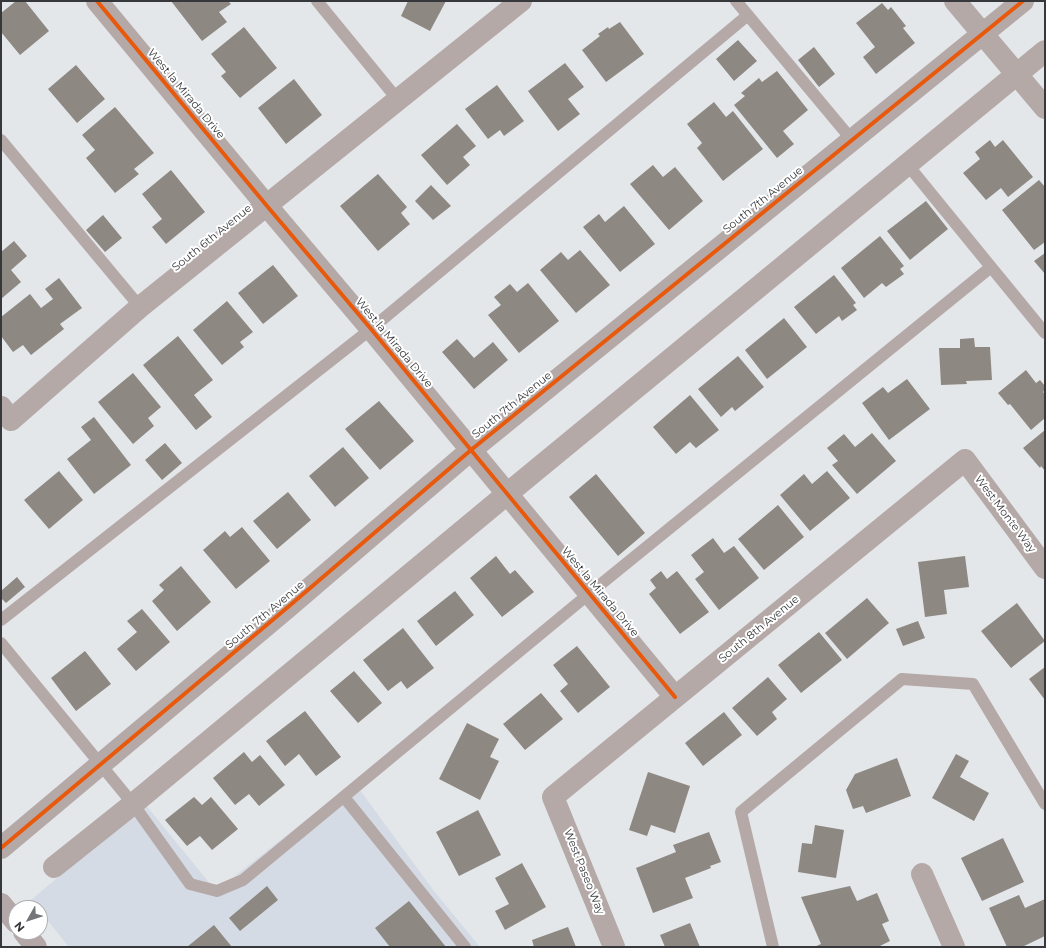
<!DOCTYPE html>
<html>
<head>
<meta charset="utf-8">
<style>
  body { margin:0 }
  #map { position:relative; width:1046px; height:948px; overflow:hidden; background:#e4e7ea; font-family:Montserrat,sans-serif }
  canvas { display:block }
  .frame { position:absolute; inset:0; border:2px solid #36383b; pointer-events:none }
  .north { position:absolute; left:8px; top:900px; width:40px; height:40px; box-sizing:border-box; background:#fff; border:1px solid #afafb1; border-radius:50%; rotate:231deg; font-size:11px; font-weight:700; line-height:16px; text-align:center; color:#36383b }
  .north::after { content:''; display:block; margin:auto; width:14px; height:18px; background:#737578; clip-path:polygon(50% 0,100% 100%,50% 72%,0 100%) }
</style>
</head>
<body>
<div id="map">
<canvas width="1046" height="948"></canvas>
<div class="frame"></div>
<div class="north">N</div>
</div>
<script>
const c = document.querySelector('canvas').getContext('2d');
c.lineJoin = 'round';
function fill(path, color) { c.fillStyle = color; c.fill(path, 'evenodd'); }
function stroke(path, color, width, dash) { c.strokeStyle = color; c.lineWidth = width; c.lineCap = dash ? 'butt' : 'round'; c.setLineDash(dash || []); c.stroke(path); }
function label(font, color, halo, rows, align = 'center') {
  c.font = font + ' Montserrat,sans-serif'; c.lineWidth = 4; c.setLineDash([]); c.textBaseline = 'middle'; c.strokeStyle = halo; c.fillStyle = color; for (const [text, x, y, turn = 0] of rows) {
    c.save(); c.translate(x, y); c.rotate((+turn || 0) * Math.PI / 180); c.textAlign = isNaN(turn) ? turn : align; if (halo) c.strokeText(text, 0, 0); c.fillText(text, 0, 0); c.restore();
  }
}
const built = new Path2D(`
  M354,782L434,891L480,947H69L40,911V908H37L31,900L145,804L216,891Z`);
const building = new Path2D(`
  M16,1H25L49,31L20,55L1,32V13Z
  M171,1H228L231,4L219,12L227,22L202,41Z
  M408,1H446L430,31L401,16Z
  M882,3L888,10L891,7L906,26L903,28L915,43L876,74L863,57L875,47L856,23Z
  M620,22L644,54L606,82L582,50L600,36L598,34L608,27L609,29Z
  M244,27L277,68L240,98L221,76L226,72L211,54Z
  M738,40L757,61L734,81L716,59Z
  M814,47L835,74L819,87L798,60Z
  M565,63L584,87L568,99L580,114L558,131L528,91Z
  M76,65L105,99L77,123L48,89Z
  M777,71L808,110L783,131L794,144L777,158L734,105L745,96L741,93L759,78L762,82Z
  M294,79L322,115L286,144L258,108Z
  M497,85L524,121L504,136L500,130L488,139L465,109Z
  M714,102L726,117L733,111L763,149L723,181L697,148L702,143L687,124Z
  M115,107L154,153L134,169L139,174L115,193L86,158L95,150L82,135Z
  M457,124L476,146L463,157L470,165L447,185L421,155Z
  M990,140L995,147L1003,140L1033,177L1008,197L1001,188L986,200L963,173L980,159L975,152Z
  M653,165L663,177L675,167L703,201L669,230L630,184Z
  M171,170L205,212L166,244L152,227L162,219L142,194Z
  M378,174L407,207L401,213L410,224L378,251L340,206Z
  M1039,180L1045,187V242L1034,250L1002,210Z
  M431,185L451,206L433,220L415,201Z
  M926,201L948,229L910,260L887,231Z
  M624,206L655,244L620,272L583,227L599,214L605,222Z
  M103,215L122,238L105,252L86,230Z
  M880,236L904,266L900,269L904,274L886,287L882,283L864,298L841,268Z
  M14,241L27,256L11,270L21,282L1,299V252Z
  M580,250L610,285L576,313L540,270L561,252L568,260Z
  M1045,253V274L1034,261Z
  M273,265L298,296L263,324L238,293Z
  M834,275L856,303L853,305L857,310L842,321L839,316L816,334L794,307Z
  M59,278L82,308L60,324L64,329L31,355L23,345L13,352L1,336V317L30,294L41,308L53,299L45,289Z
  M528,283L559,321L519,353L488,315L501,305L494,297L510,284L517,292Z
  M227,301L253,332L240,342L244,347L222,365L193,330Z
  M784,318L807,347L767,379L745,350Z
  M178,336L213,380L194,395L212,417L196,430L143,365Z
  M974,338L975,347H990L992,380L966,381L967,384L941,385L939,348H960V339Z
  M457,339L474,358L493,342L508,360L474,389L442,352Z
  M738,356L764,387L735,411L732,407L721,417L698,389Z
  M1026,370L1036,383L1040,380L1045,386V390L1043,392L1045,394V418L1031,430L1010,404L1008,405L998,393Z
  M133,373L161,407L148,418L154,426L133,444L98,402Z
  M907,379L930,409L889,440L862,403L883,387L888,393Z
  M690,395L719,430L696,448L690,442L676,454L653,427Z
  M379,401L414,441L380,470L345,429Z
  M94,417L131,465L94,494L67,459L91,440L81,427Z
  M1045,430V471L1041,466L1040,468L1023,448Z
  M872,433L896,461L857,494L832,465L838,461L827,448L844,434L855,447Z
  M165,443L182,463L162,480L145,460Z
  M343,447L369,478L335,507L309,476Z
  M59,471L83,500L49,529L24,500Z
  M827,471L850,498L810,531L780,495L804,474L812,484Z
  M596,474L645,533L618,556L569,497Z
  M288,492L311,520L277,549L253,521Z
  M778,505L804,537L764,570L738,539Z
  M242,527L270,561L236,589L203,550L225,531L230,537Z
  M713,538L724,553L734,546L759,578L719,610L695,579L704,572L691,555Z
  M496,556L510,574L515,570L534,592L502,617L470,578Z
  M965,556L969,587L944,590L947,614L925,617L918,562Z
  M181,566L211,602L177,631L152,601L164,590L159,585Z
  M661,571L667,579L677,571L709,612L680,634L649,594L656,588L650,580Z
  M17,577L25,587L6,603L1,598V591Z
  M455,591L474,615L436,646L417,621Z
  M867,598L889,623L847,659L825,633Z
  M1017,603L1045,641L1011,668L981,631Z
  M142,609L170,642L136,671L117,649L137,632L127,621Z
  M918,621L925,638L903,646L896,629Z
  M403,628L434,668L407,689L401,681L388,691L363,660Z
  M819,632L842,660L801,693L778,665Z
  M577,646L610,687L578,713L560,691L568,684L553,665Z
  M85,651L111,684L76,711L51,678Z
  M1045,667V700L1029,679Z
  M354,671L382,703L358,723L330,691Z
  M768,677L787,699L772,712L777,719L757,736L732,708Z
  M541,693L563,719L525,750L503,724Z
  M305,711L341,757L316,776L299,754L285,766L266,741Z
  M724,712L742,735L703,766L685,743Z
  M467,723L499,739L490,757L499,761L480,800L439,779Z
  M244,752L252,762L260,755L285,785L259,806L249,794L235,805L213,778Z
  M956,754L969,761L960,777L989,793L974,821L932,798Z
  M897,758L911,796L866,813L863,806L853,809L846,790L855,774Z
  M648,772L690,786L675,833L651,825L647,836L629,830Z
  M194,797L202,805L211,797L238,829L212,850L200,836L187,846L165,820Z
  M478,810L501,855L459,876L436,832Z
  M815,825L844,830L836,878L798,872L802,843L812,844Z
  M709,832L721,862L710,866L711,868L685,878L693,898L653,913L636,868L676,852L673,845Z
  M1003,838L1024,882L982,901L961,858Z
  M522,863L546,907L505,930L495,911L509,904L495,878Z
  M267,886L278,900L240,931L229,918Z
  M850,886L857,901L877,893L889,921L882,924L890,941L878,947H814L821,944L801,897Z
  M1019,895L1025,908L1045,899V936L1022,947H1007L989,908Z
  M409,901L446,947H390L375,928Z
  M690,923L700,947H665L660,935Z
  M214,925L232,947H187Z
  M568,927L576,947H534L532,940Z`);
const lane = new Path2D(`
  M317,1L398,100
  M736,1L852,140
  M1,140L140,307
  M907,164L991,267
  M1,620L371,329L748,15
  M1,643L133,804L190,884L217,891L243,880L590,593L991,267L1045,333
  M344,797L465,947
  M773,947L741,812L902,679L973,684L1045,804`);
const street = new Path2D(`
  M97,1L267,206L371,329L675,697
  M955,1L1045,108
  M1,407L11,420L140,307L521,1
  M1,848L288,607L471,450L1023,1
  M54,867L133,804L507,494L1045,51
  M922,874L954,947
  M614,947L553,797L965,460L1045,568`);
const secondary = new Path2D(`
  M1,904L16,922
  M24,932L36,947`);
const cycleway = new Path2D(`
  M97,1L267,206L371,329L675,697
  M1,848L288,607L471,450L1023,1`);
const streetNames = [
  ["West la Mirada Drive",186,94,50],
  ["South 7th Avenue",763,200,-39],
  ["South 6th Avenue",212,238,-39],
  ["West la Mirada Drive",394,343,50],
  ["South 7th Avenue",512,405,-39],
  ["West Monte Way",1005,514,53],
  ["West la Mirada Drive",600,592,50],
  ["South 7th Avenue",265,615,-40],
  ["South 8th Avenue",759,629,-39],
  ["West Paseo Way",584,872,68]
];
fill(built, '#d4dbe4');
fill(building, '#8d8882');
stroke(lane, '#b5a9a8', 12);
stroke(street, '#b5a9a8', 22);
stroke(secondary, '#b4a7a7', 22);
stroke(cycleway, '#e8590c', 4);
label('11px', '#36383b', '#fff', streetNames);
</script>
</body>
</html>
